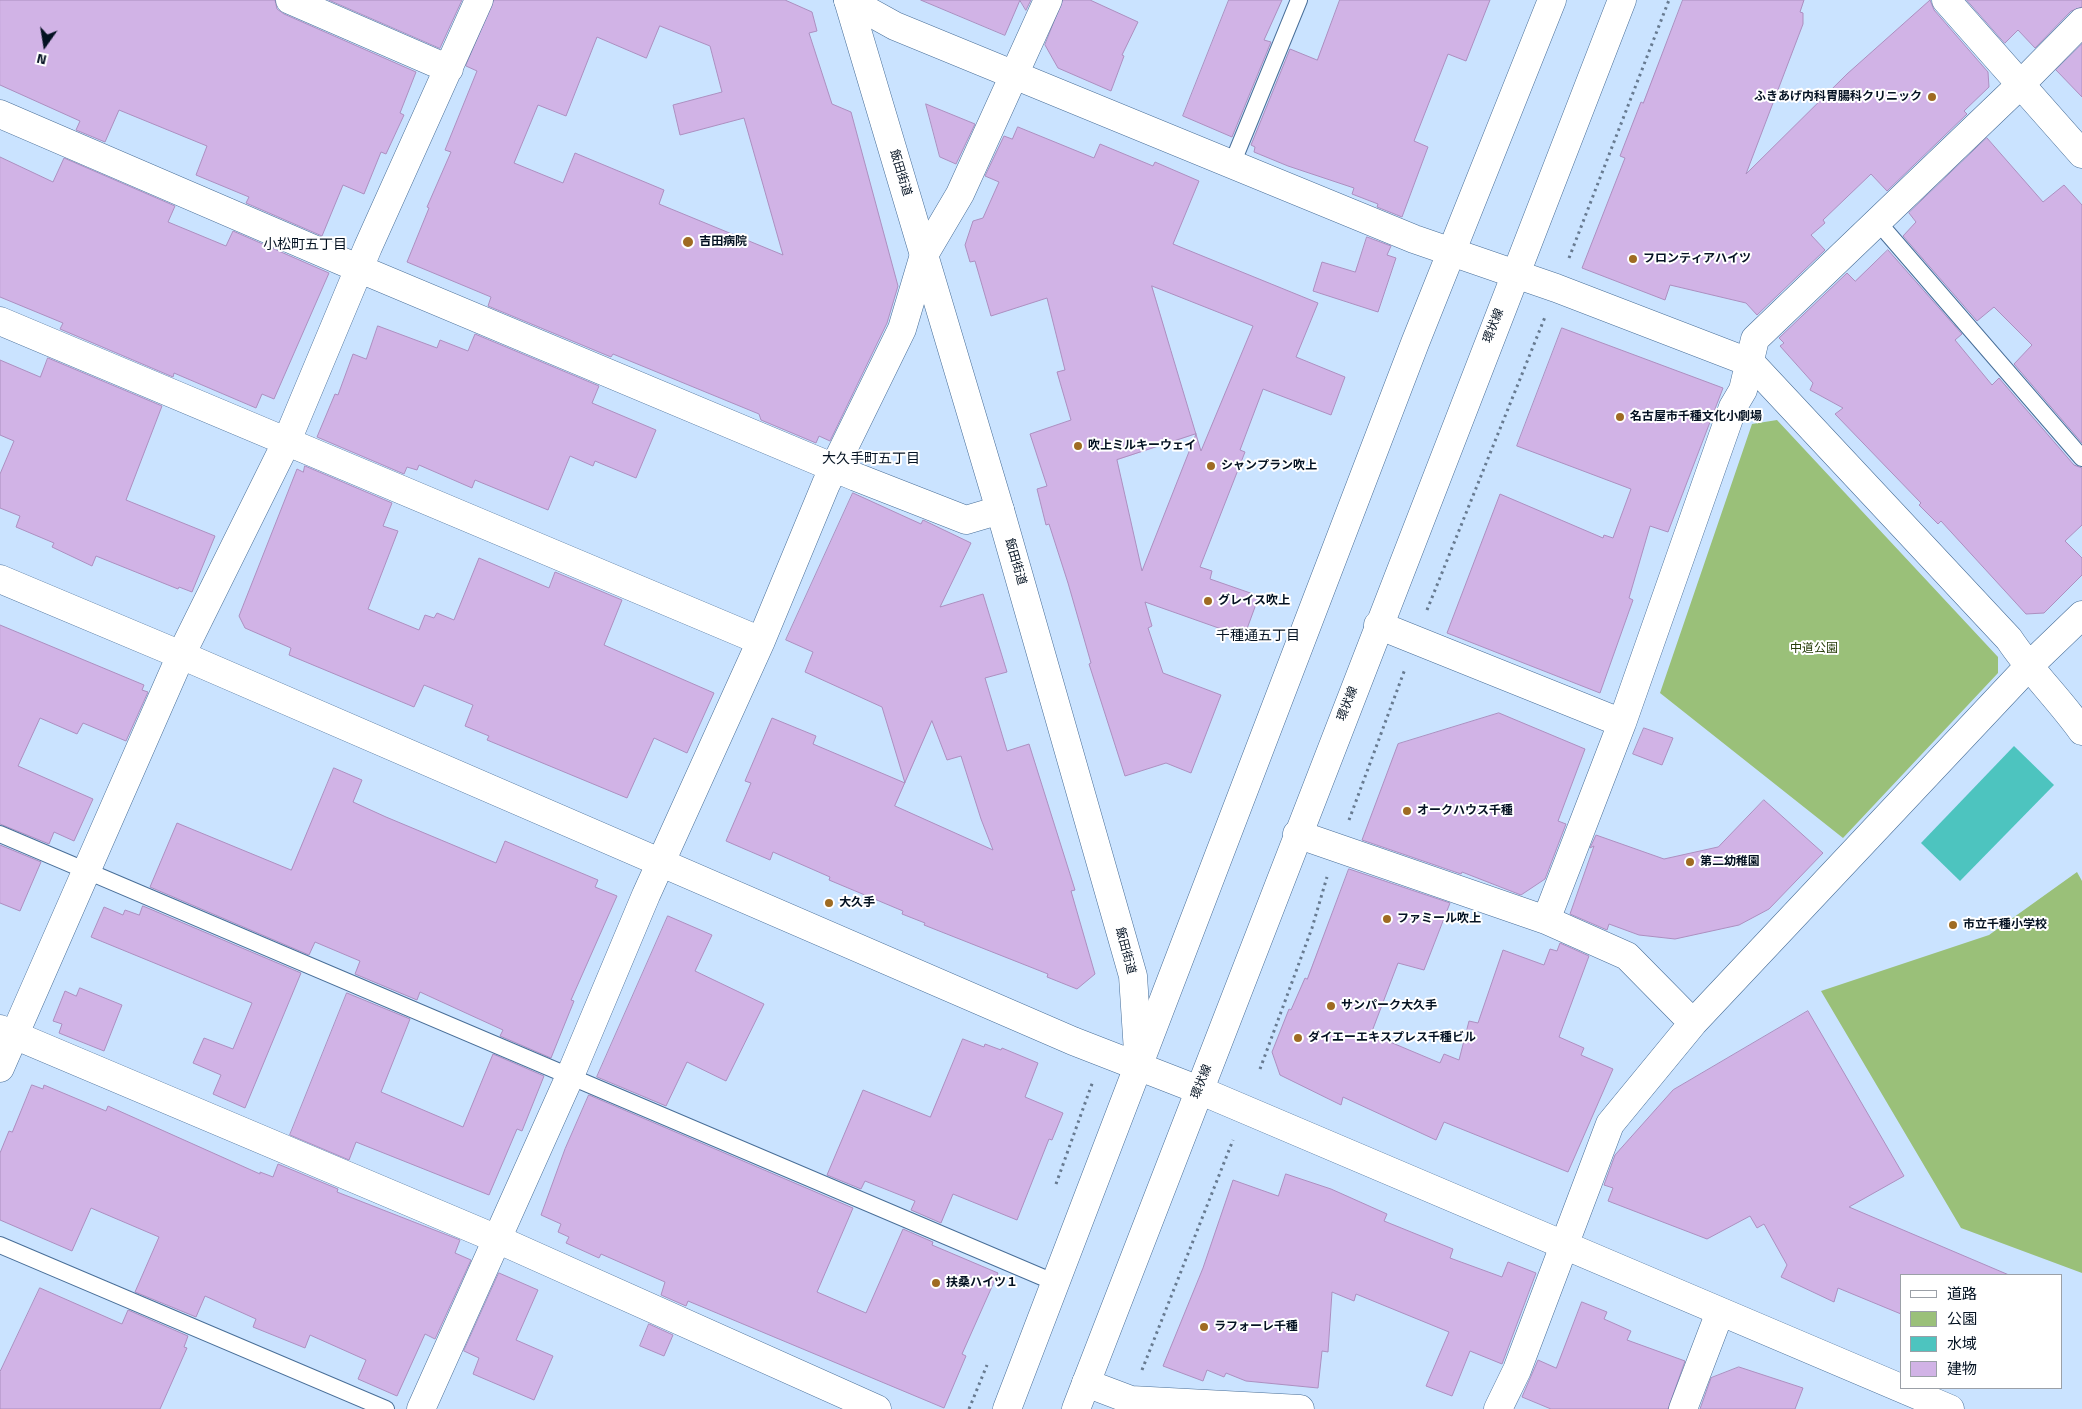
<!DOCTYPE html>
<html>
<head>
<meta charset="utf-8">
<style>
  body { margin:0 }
  #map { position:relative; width:2082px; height:1409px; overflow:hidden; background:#cae3ff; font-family:"Titillium Web","Noto Sans JP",sans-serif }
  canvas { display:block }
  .legend { position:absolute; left:1900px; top:1274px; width:162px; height:115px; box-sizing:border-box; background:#fff; border:1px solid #9ba0a7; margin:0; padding:6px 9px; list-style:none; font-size:15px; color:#041222 }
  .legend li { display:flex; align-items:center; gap:10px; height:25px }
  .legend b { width:25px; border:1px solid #9ba0a7 }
  .north { position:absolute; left:20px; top:20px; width:50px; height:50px; -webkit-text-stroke:4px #fff; paint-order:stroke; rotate:193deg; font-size:14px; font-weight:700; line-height:20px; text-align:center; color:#041222 }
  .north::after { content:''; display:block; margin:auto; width:18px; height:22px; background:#041222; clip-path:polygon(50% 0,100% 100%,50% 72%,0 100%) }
</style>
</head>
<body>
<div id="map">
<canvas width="2082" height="1409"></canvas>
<ul class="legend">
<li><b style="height:6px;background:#fff"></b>道路</li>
<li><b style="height:14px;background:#9ac079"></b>公園</li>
<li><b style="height:14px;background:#4dc4bf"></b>水域</li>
<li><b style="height:14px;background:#d1b3e6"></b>建物</li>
</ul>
<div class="north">N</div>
</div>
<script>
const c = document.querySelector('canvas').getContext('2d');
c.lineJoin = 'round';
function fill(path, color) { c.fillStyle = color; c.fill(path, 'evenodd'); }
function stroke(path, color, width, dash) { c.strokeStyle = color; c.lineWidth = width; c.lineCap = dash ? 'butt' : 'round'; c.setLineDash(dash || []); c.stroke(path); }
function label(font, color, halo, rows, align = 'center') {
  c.font = font + ' "Titillium Web","Noto Sans JP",sans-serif'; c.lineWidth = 4; c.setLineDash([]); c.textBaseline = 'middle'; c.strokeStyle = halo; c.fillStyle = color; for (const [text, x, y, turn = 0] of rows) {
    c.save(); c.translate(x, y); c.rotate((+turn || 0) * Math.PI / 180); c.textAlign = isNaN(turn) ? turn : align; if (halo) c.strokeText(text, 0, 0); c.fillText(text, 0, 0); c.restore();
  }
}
const green = new Path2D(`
  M1777,420L1998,657V673L1843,838L1660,693L1752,424Z
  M2077,872L2082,881V1273L1961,1228L1821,991L1989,935Z`);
const water = new Path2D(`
  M2014,746L2054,785L1960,881L1921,843Z`);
const building = new Path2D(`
  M0,0H275L277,9L284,14L416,72L400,113L404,115L386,154L381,152L364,194L343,185L322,236L246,203L249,197L196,175L207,146L119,110L105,142L76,130L80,121L0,85Z
  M329,0H462L440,48Z
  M494,0H785L812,12L817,31L809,33L832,104L851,112L898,286L887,323L830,441L819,436L816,443L761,420L759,414L613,354L611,357L488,306L491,297L407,262L429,208L427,207L451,152L445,150L477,71L466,66ZM660,26L710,46L722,92L673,105L680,135L744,118L783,255L659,204L664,190L575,153L563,183L514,163L538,105L566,116L597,37L646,58Z
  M921,0H1020L1005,35Z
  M1020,0H1031L1026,10Z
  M1063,0H1090L1138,22L1122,55L1124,56L1111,91L1058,68L1045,45Z
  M1229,0H1282L1264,40L1271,42L1232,137L1183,116Z
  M1340,0H1490L1466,61L1448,54L1414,141L1428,147L1402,217L1377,207L1378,204L1352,194L1354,188L1288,166L1254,152L1255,147L1251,145L1290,49L1317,60Z
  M1683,0H1804L1800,12L1803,13V24L1746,174L1847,74L1930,0L1934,10L1988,72L1989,87L1964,111L1967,114L1887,191L1871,174L1823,220L1825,223L1811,235L1825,250L1757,315L1746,303L1670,285L1665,300L1582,268L1625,158L1620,156L1641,102L1643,103Z
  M1967,0H2082V7L2071,11L2035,48L2018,30L2005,43Z
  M2082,44V97L2056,70Z
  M926,104L975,124L956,164L940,157Z
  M1018,127L1094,158L1100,144L1153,166L1155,162L1199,181L1173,244L1318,303L1296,357L1345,377L1331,415L1263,389L1240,450L1245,452L1200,567L1212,571L1210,579L1259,596L1244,637L1145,602L1152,626L1148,628L1163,673L1221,695L1191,773L1166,763L1125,776L1089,664L1091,663L1068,583L1049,524L1046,525L1037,489L1047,486L1030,434L1071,420L1057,372L1065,370L1047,298L991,316L975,261L970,262L965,245L973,221L983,218L999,182L985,176L1004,136L1012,139ZM1152,286L1253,326L1201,451L1171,351ZM1196,434L1142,571L1117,460Z
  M1987,138L2043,202L2064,185L2082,205V443L2014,364L2032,345L1994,307L1977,321L1903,236L1916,222L1909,213Z
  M0,157L53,182L64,158L175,206L168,222L226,246L233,231L329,273L274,399L262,394L256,408L174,373L173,377L60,329L63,323L0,297Z
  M1367,237L1391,246L1387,255L1396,258L1378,312L1313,291L1322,262L1355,272Z
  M1888,250L1962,334L1955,340L1992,385L1999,378L2074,465L2082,468V525L2065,541L2082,558V575L2044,613L2026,614L1941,521L1938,524L1919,505L1921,503L1835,414L1843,408L1810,390L1813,383L1780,346L1784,343L1779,338L1847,273L1855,281Z
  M378,326L437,348L440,340L468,351L475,334L599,386L592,403L656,430L636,478L595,461L593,466L570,456L548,510L475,480L472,488L419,465L417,470L407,467L404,474L317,437L335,394L338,395L353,354L366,359Z
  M1562,328L1723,388L1668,532L1650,526L1629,598L1633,600L1600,693L1447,633L1500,494L1603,538L1604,535L1613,538L1631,489L1517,446Z
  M48,358L162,406L126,500L215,536L192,592L179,587L178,589L96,556L92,566L52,547L54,543L16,527L20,516L0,508V474L14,441L0,435V360L40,377Z
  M305,466L392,503L383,526L398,531L368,609L419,630L425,615L434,618L437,613L454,620L479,558L549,588L555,572L622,600L604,645L714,693L687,753L654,738L627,798L487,740L489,736L465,726L473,705L424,685L414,707L289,655L291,648L245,628L239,616L297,469L303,472Z
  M853,493L921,524L923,520L971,543L940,607L983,594L1007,672L985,678L1007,751L1029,744L1075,890L1071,891L1095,974L1077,989L1047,977L1048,974L924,925L925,923L902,914L903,911L829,880L830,877L773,852L770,860L726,841L751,783L745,781L772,718L816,736L813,744L905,783L882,707L805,672L813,652L786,640ZM932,721L947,760L961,756L981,819L993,850L895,806Z
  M0,625L144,685L142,690L148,692L126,741L83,723L77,734L40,718L18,766L93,799L74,841L54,832L49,844L0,824Z
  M1499,713L1585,749L1558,821L1566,824L1545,879L1521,895L1462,872L1461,874L1362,840L1398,744Z
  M1644,728L1673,738L1662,765L1633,754Z
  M334,768L362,780L353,802L386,817L496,863L505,841L598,880L595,887L617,896L571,1000L574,1001L551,1058L500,1036L503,1030L420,992L417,1000L355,974L360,961L315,942L309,955L150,887L177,823L291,870Z
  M1764,800L1823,853L1769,909L1739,925L1675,939L1639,935L1609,924L1607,930L1570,914L1594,846L1590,848L1596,835L1664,859L1718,847Z
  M0,845L41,862L20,911L0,903Z
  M1349,869L1450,903L1424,970L1398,963L1371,1034L1440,1063L1444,1054L1459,1060L1469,1021L1478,1023L1503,950L1544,965L1550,949L1557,951L1560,943L1589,956L1559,1037L1584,1048L1581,1055L1613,1069L1568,1172L1444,1122L1436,1140L1343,1097L1341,1105L1280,1075L1272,1052L1289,1009L1291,1010L1305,978L1307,979Z
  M143,906L301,973L245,1108L213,1094L221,1075L193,1063L204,1038L233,1049L252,1003L91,937L104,907L123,915L125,910L139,915Z
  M668,916L712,935L695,971L764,1004L726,1081L687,1062L666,1106L597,1077Z
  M80,988L122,1005L104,1051L59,1033L62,1024L53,1021L65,991L76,996Z
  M347,993L410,1019L381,1092L463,1127L493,1054L544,1076L522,1131L517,1129L489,1195L356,1142L349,1160L290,1135Z
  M1808,1011L1904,1176L1849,1207L2009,1275H1901V1314L1838,1288L1834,1302L1781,1277L1787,1265L1764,1224L1757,1228L1750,1216L1707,1239L1608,1201L1613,1188L1604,1185L1615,1155L1673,1090Z
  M963,1039L984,1047L985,1044L1001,1050L1002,1048L1038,1063L1025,1097L1063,1113L1052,1140L1049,1139L1017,1220L953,1194L941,1223L911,1210L915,1201L865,1181L861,1189L827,1175L863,1090L930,1117Z
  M32,1085L43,1089L44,1085L106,1111L108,1106L260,1174V1172L273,1177L278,1164L338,1189L337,1192L460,1240L455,1253L471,1260L435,1339L425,1334L397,1396L358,1379L366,1360L310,1335L305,1348L253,1327L256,1319L205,1296L196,1317L135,1292L159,1237L91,1208L72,1251L0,1220V1153L9,1131L12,1132Z
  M589,1095L853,1208L817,1292L866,1313L903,1229L933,1242L932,1245L998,1273L962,1354L966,1356L944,1408L688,1301L686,1306L661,1295L665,1282L601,1254L599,1258L566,1243L569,1237L558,1232L561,1224L541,1215L565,1149Z
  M1286,1174L1331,1189L1387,1214L1384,1221L1453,1249L1450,1258L1502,1277L1508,1262L1536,1273L1502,1364L1470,1351L1452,1396L1426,1386L1449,1332L1356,1294L1354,1301L1332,1292L1328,1352L1322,1351L1318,1388L1246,1381L1226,1373L1224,1377L1207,1370L1203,1381L1163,1366L1203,1268L1233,1180L1278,1196Z
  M499,1273L538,1290L516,1340L553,1356L534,1400L473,1374L479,1358L464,1351Z
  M40,1288L122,1324L128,1310L188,1336L184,1347L187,1348L160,1409H0V1372Z
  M1582,1302L1607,1312L1604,1319L1631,1331L1627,1340L1685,1361L1668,1409H1551L1522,1397L1538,1360L1556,1368Z
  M649,1324L673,1335L664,1356L640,1346Z
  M1739,1367L1803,1388L1795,1409H1700L1711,1378Z`);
const path = new Path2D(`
  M1569,258L1669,0
  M1427,610L1545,317
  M1349,820L1405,669
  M1260,1069L1312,928L1327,877
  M1056,1184L1093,1081
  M1142,1370L1233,1140
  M969,1409L987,1365`);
const service = new Path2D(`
  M1232,164L1299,0
  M1877,221L2082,458
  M0,834L1056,1283
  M0,1245L386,1409`);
const minor = new Path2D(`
  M290,0L449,69
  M848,0L895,26L1414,239L1556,288L1751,363L2009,639C2031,672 2059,699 2082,731
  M1946,0L2082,154
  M0,114L360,269L856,477L966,520L1000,510
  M0,321L761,641
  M1378,625L1622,723
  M1297,834L1546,920L1627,956L1693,1023
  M1546,920L1622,723L1733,407L1743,390L1755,339L2020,85L2082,22
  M0,1068L181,655L286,443L368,247L479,0
  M1086,1383L1131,1400L1300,1409
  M421,1409L570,1076L646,895L761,641L826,484L902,329L924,255L960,194L1048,0
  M1498,1409L1517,1370L1610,1124L1693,1023L2028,667L2082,615
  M1683,1409L1720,1312`);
const tertiary = new Path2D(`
  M848,0L1000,510L1133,976L1139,1067
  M0,579L181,655L1073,1041L1199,1090L1950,1409
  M0,1029L497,1239L877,1409`);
const primary = new Path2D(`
  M1007,1409L1415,343L1552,0
  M1076,1409L1622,0`);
const markers = [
  [1932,97,5,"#9f6b22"],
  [688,242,6,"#9f6b22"],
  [1633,259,5,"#9f6b22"],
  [1620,417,5,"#9f6b22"],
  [1078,446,5,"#9f6b22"],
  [1211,466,5,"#9f6b22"],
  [1208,601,5,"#9f6b22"],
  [1407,811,5,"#9f6b22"],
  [1690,862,5,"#9f6b22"],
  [829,903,5,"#9f6b22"],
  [1387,919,5,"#9f6b22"],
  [1953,925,5,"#9f6b22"],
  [1331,1006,5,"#9f6b22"],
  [1298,1038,5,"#9f6b22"],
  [936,1283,5,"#9f6b22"],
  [1204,1327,5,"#9f6b22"]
];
const poiNames = [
  ["ふきあげ内科胃腸科クリニック",1922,97,"right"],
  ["吉田病院",699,242],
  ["フロンティアハイツ",1643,259],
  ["名古屋市千種文化小劇場",1630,417],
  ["吹上ミルキーウェイ",1088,446],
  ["シャンプラン吹上",1221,466],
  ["グレイス吹上",1218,601],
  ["オークハウス千種",1417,811],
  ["第二幼稚園",1700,862],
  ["大久手",839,903],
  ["ファミール吹上",1397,919],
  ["市立千種小学校",1963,925],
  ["サンパーク大久手",1341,1006],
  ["ダイエーエキスプレス千種ビル",1308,1038],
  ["扶桑ハイツ１",946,1283],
  ["ラフォーレ千種",1214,1327]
];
const streetNames = [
  ["飯田街道",900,173,73],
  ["環状線",1494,326,-69],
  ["飯田街道",1015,562,74],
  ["環状線",1348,704,-69],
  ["飯田街道",1125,951,75],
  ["環状線",1202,1082,-69]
];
const parkNames = [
  ["中道公園",1814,649]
];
const neighbourhoodNames = [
  ["小松町五丁目",305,246],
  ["大久手町五丁目",871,460],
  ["千種通五丁目",1258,637]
];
fill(green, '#9ac079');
fill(water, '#4dc4bf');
fill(building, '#d1b3e6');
stroke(building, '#ac8fc0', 1);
stroke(service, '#486e98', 18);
stroke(minor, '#486e98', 29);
stroke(tertiary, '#486e98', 29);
stroke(primary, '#486e98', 29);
stroke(path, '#677a90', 3, [2.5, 4]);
stroke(service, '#fff', 16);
stroke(minor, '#fff', 28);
stroke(tertiary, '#fff', 28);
stroke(primary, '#fff', 28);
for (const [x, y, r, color] of markers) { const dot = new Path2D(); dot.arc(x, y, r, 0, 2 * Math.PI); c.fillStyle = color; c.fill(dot); stroke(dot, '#fff', 2); }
label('bold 12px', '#041222', '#fff', poiNames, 'left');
label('12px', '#041222', '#fff', streetNames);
label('12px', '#263d09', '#fff', parkNames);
label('14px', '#041222', '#fff', neighbourhoodNames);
</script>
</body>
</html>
